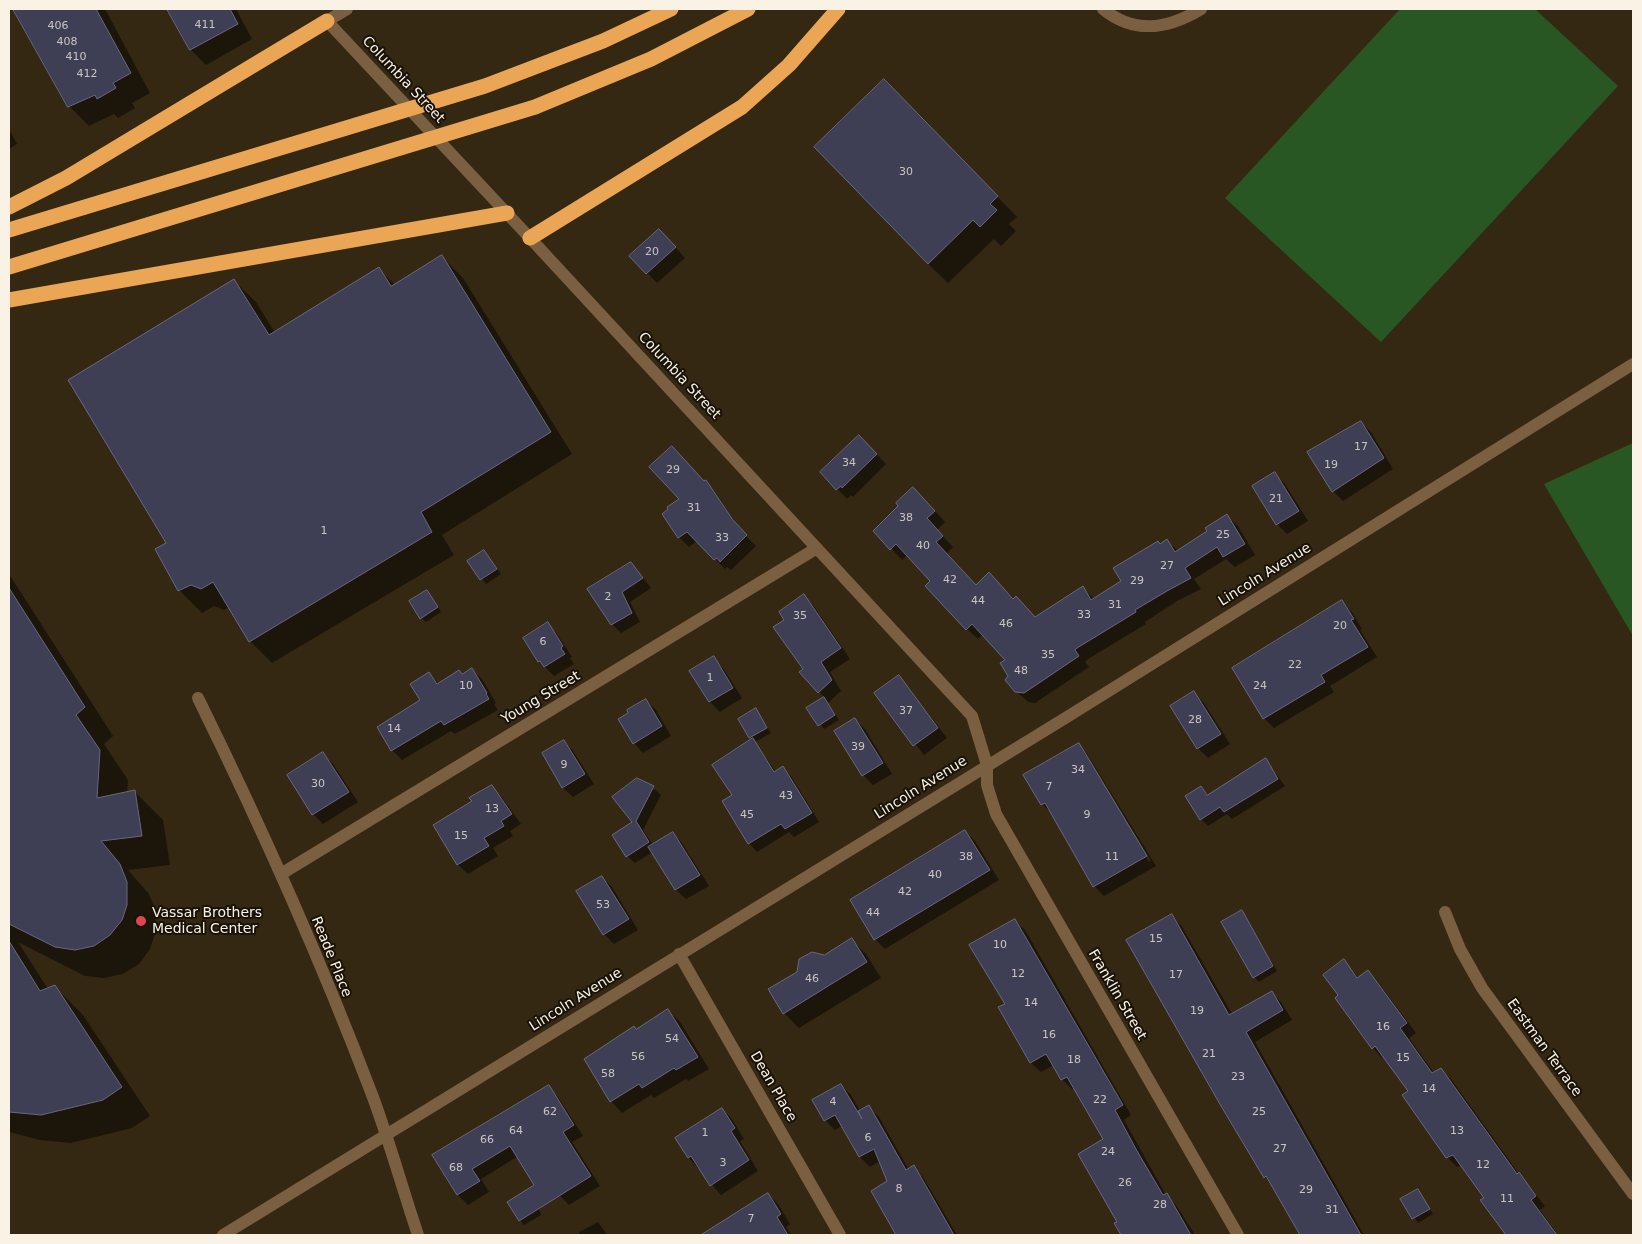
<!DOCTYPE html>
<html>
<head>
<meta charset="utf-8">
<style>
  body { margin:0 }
  #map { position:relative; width:1642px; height:1244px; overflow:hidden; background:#352813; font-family:"DejaVu Sans",sans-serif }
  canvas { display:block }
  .frame { position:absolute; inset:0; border:10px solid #faf2e4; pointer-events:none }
</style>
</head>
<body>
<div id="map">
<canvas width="1642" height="1244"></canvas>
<div class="frame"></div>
</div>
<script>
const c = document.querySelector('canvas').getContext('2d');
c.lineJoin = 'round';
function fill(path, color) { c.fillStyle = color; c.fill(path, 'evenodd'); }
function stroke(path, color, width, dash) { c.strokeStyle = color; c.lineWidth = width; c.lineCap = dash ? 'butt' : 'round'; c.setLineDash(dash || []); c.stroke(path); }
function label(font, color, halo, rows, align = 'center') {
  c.font = font + ' "DejaVu Sans",sans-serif'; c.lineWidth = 4; c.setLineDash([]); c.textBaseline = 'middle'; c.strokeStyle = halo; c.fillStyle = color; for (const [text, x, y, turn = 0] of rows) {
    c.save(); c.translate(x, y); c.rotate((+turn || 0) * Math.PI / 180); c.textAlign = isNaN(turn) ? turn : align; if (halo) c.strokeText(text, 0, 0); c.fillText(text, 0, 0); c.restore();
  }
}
const green = new Path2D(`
  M1400,9H1535L1618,86L1381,342L1225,198Z
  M1633,443V636L1544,484Z`);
const shadow = new Path2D(`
  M14,9H105L150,93L132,103L135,108L118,118L114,114L89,126L69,106Z
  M169,9H236L252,39L206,65L191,50Z
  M904,101L1017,217L1009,224L1016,231L1001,246L994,239L948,283L928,264Z
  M9,129L17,144L9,149Z
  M669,240L685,258L657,283L631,256Z
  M441,256L463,278L572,454L442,535L454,555L272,663L250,641L229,607L224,610L214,606L202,613L180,591L157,549L168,543L233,280L256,302L275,333L379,269L395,285Z
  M1361,422L1371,432L1393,469L1343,501L1333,491Z
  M869,446L886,464L853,497L851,495L847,499L821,472Z
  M1275,474L1285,484L1308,521L1287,534L1277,524Z
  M705,482L715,492L742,532L756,546L731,570L727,567L725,569L697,541L689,547L679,537Z
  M924,499L945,522L937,530L953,547L946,554L976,586L1000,585L1035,618L1083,588L1094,599L1123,581L1161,545L1167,541L1178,551L1209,532L1227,516L1238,526L1255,555L1235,567L1226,559L1194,579L1201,589L1177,601L1145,622L1146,624L1088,659L1085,662L1089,667L1035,703L1028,702L1016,691L1010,677L1007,660L983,634L978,639L967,629L932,582L907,555L902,560L875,531Z
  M484,551L501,574L486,584L469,562Z
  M631,563L651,588L630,602L640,622L621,633L612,624L588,589Z
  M9,574L113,736L104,744L128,780L127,793L134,791L163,820L170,865L128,870L149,894L156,912L155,934L150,949L139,964L123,974L104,978L85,976L18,942L48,989L54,986L83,1015L150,1116L132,1128L71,1143L40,1140L9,1132Z
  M427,591L441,612L426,622L421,618Z
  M803,596L813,605L850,659L830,672L841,691L828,703L839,720L824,729L808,708L825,698L801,672L804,669L786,620Z
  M1342,602L1352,612L1362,629L1360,630L1377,657L1330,686L1334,692L1274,728L1264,718L1233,669Z
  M548,624L557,634L572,657L570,658L574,664L554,676L539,661Z
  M713,658L723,668L742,698L720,712L710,702L691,672Z
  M472,670L482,679L496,703L494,704L498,710L455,734L451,731L402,760L392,750L422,701L429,673L439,684Z
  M899,677L947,738L924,755L876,694Z
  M1194,693L1204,703L1230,744L1208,758L1198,748Z
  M646,700L656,710L671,736L643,753L634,743Z
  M755,710L771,733L755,742L776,772L783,768L791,776L819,822L794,837L789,832L757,852L749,843L734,795L753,740L739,720Z
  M855,719L865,729L892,774L873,785L863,775Z
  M564,741L573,751L594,784L573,797L563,788L544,754Z
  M1078,745L1088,755L1156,866L1104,896L1094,886L1052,814L1042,804ZM1084,754H1087L1151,861L1149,862Z
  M323,754L333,764L358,802L323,824L313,814L289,776Z
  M1266,760L1285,786L1232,819L1227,814L1208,826L1201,819V788L1208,795Z
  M637,779L653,788L661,795L643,830L653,845L673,833L682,843L709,886L686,899L676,890L653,852L635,863L627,856L634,822Z
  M491,786L501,796L521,824L510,831L513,836L493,848L498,856L468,874L458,865L434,826L473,802Z
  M965,831L975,841L999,880L885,949L875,939Z
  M602,877L612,887L638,930L614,944L604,934L578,892Z
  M1242,912L1277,971L1259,982L1254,977Z
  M1171,915L1181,925L1232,1014L1271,992L1281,1002L1292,1020L1255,1042L1364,1235H1302L1273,1185L1265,1177Z
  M1015,921L1025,930L1131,1115L1124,1120L1166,1195L1176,1205L1195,1235H1122L1116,1224L1119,1222L1105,1140L1075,1088L1072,1089L1062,1079L1054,1065L1041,1072L1031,1063L1000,1008L1006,1004Z
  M851,939L866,954L881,978L799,1028L784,1013L824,956Z
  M1344,961L1359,978L1367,972L1377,981L1416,1033L1409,1038L1434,1073L1441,1070L1451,1079L1519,1174L1545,1206L1540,1210L1558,1235H1508L1482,1200L1486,1198L1462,1165L1457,1167L1447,1157L1409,1091L1384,1056L1382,1058L1373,1048L1340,995Z
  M668,1010L680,1022L709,1069L688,1081L686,1079L654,1098L651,1095L622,1113L611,1101L636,1030Z
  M841,1085L851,1095L860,1111L869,1107L879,1117L909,1170L913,1167L923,1177L957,1235H897L872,1192L889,1182L880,1161L870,1167L860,1157L842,1126L835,1130L825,1120Z
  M548,1087L558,1097L583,1136L572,1142L600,1186L569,1205L520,1155L481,1179L489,1192L468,1205L458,1195L434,1155Z
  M722,1109L732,1119L744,1139L740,1141L758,1171L721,1195L689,1158Z
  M1417,1190L1433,1214L1418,1223L1402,1199Z
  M534,1193L541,1215L524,1225L520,1220Z
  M768,1194L778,1204L790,1224L786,1227L791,1235H724L718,1226Z
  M598,1222L607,1235H580L579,1232Z`);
const building = new Path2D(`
  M13,9H96L131,73L113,83L116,88L97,99L95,95L68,107Z
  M167,9H230L238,24L190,50Z
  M884,79L998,196L990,204L997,210L980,227L973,220L928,264L814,147Z
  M659,229L676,247L646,274L629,256Z
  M442,255L551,432L421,512L432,532L249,642L213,582L201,589L191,585L178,591L155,549L166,543L68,380L234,279L269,335L379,267L391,286Z
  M1361,421L1384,458L1332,492L1307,452Z
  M859,435L877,454L842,488L841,486L836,490L820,472Z
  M672,446L704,481L706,480L733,520L747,535L720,562L717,558L714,560L687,532L678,538L662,514L668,509L667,507L679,499L649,467Z
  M1275,472L1299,511L1276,525L1252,486Z
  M913,487L935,511L927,518L943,536L936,542L976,585L989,572L1013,599L1016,596L1035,617L1083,586L1091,600L1121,581L1113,568L1158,541L1160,544L1167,539L1175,552L1207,531L1205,528L1227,514L1245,544L1223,557L1217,547L1185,568L1191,578L1167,591L1135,610L1136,612L1077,648L1075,650L1079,656L1042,681L1024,693L1015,692L1005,680L1008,676L1000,663L1005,660L972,624L966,630L925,586L930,581L929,580L896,544L890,550L873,531L898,506L896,503Z
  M484,550L497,569L480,580L467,561Z
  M631,562L643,578L622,592L632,613L611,625L587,589Z
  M9,588L85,707L76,715L100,750L97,798L135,790L142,836L101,841L120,864L127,882V905L122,920L110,935L94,946L75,950L55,947L9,924Z
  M427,590L438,607L420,619L409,601Z
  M804,594L841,648L821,662L832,680L818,693L799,672L803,669L773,627L784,620L779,612Z
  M1342,600L1354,619L1351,620L1368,647L1321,675L1325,682L1263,719L1232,668Z
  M548,622L563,646L561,648L565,654L544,667L540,661L538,662L523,638Z
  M714,656L733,688L709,702L689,671Z
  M472,668L487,693L486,694L489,699L444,725L441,721L391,751L377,727L420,700L410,684L429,672L437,684L459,670L462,674Z
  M899,675L938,728L913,746L874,693Z
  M1194,691L1221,734L1197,749L1170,706Z
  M824,697L835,715L818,726L806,708Z
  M646,699L662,726L633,744L618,719L628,713L627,710Z
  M756,708L767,728L749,738L738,719Z
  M855,718L883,763L862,776L834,731Z
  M753,738L774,772L783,766L812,813L785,829L781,824L748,844L722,801L732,795L712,765Z
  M564,740L585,774L562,788L542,753Z
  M1079,743L1147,856L1093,887L1045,803L1041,805L1023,775Z
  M323,752L349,792L312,815L287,775Z
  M1266,758L1278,779L1224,812L1220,807L1200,820L1185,796L1201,786L1207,795Z
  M637,778L654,786L636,821L649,842L626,857L612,835L632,822L612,797Z
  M492,785L512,814L501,821L504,826L484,838L489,846L457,865L433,825L472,801L469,798Z
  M965,830L990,870L874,940L850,900Z
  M673,832L700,875L675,890L648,847Z
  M602,876L629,919L603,935L576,891Z
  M1242,910L1273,966L1253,978L1221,922Z
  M1172,914L1229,1015L1272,991L1283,1010L1246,1032L1361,1235H1300L1266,1176L1264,1178L1221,1106L1126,940Z
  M1015,919L1123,1105L1115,1110L1137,1151L1163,1195L1167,1193L1191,1235H1121L1114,1223L1117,1222L1078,1154L1103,1139L1067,1077L1061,1080L1046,1054L1030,1063L998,1007L1005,1004L969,945Z
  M852,938L867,962L783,1014L768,989L797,972L799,959L812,952L824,955Z
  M9,941L40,991L55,985L122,1087L103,1100L41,1115L9,1112Z
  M1344,959L1357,978L1368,970L1407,1023L1400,1028L1432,1073L1441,1068L1517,1174L1519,1172L1536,1196L1531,1200L1557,1235H1506L1480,1200L1484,1198L1453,1155L1446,1158L1402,1095L1408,1091L1375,1046L1372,1049L1335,998L1338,995L1323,975Z
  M668,1009L698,1057L676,1070L674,1068L642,1088L639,1084L610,1102L584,1059L634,1026L636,1029Z
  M841,1084L862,1119L858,1111L869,1105L906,1170L914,1165L954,1235H896L871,1191L887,1181L874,1149L859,1157L835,1115L824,1121L812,1100Z
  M549,1085L574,1125L563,1132L591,1176L519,1221L507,1202L534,1185L510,1146L472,1169L480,1181L457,1195L432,1155Z
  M722,1108L735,1128L731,1131L749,1160L710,1186L691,1156L688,1158L675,1138Z
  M1418,1189L1430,1209L1412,1219L1400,1199Z
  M768,1193L781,1214L777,1217L788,1235H701Z`);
const minor = new Path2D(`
  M347,9L327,21L530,238L972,716L987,765V785L996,814L1238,1235
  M198,698C261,826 320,958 371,1092C389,1139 402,1188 418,1235
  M281,874L817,548
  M1445,912L1460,949L1482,988L1633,1194
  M679,954L840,1235
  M223,1235L1067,717L1633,364`);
const tertiary = new Path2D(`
  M1103,9C1135,35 1168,29 1201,9`);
const motorway = new Path2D(`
  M9,207L66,178L327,21
  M9,230L485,86L603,41L671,9
  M530,238L742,107L789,65L838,9
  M9,267L535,107L651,59L748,9
  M9,300L507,213`);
const markers = [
  [141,921,6,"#e0444e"]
];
const numberNames = [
  ["411",205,25],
  ["406",58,26],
  ["408",67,42],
  ["410",76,57],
  ["412",87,74],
  ["30",906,172],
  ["20",652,252],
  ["17",1361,447],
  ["34",849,463],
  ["19",1331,465],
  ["29",673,470],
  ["21",1276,499],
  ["31",694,508],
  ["38",906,518],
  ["1",324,531],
  ["25",1223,535],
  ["33",722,538],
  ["40",923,546],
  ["27",1167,566],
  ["42",950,580],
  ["29",1137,581],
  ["2",608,597],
  ["44",978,601],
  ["31",1115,605],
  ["33",1084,615],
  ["35",800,616],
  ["46",1006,624],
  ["20",1340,626],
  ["6",543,642],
  ["35",1048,655],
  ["22",1295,665],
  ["48",1021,671],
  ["1",710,678],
  ["10",466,686],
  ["24",1260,686],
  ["37",906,711],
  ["28",1195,720],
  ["14",394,729],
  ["39",858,747],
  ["9",564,765],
  ["34",1078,770],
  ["30",318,784],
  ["7",1049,787],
  ["43",786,796],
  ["13",492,809],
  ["45",747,815],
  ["9",1087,815],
  ["15",461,836],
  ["38",966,857],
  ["11",1112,857],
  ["40",935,875],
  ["42",905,892],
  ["53",603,905],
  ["44",873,913],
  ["15",1156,939],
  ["10",1000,945],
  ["12",1018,974],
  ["17",1176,975],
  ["46",812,979],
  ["14",1031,1003],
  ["19",1197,1011],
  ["16",1383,1027],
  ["16",1049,1035],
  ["54",672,1039],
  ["21",1209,1054],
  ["56",638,1057],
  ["15",1403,1058],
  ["18",1074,1060],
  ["58",608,1074],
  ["23",1238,1077],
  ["14",1429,1089],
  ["22",1100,1100],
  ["4",833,1102],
  ["62",550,1112],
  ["25",1259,1112],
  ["64",516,1131],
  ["13",1457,1131],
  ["1",705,1133],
  ["6",868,1138],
  ["66",487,1140],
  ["27",1280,1149],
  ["24",1108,1152],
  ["3",723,1163],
  ["12",1483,1165],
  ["68",456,1168],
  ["26",1125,1183],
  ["8",899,1189],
  ["29",1306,1190],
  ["11",1507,1199],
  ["28",1160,1205],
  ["31",1332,1210],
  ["7",751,1219]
];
const streetNames = [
  ["Columbia Street",403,80,47],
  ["Columbia Street",679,376,47],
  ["Lincoln Avenue",1265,575,-32],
  ["Young Street",541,698,-31],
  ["Lincoln Avenue",921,788,-32],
  ["Reade Place",331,957,68],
  ["Franklin Street",1117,995,60],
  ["Lincoln Avenue",576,1000,-32],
  ["Eastman Terrace",1544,1048,54],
  ["Dean Place",773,1087,60]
];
const poiNames = [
  ["Vassar Brothers",152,913],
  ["Medical Center",152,929]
];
fill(green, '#295724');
fill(shadow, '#0007');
fill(building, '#3e3e55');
stroke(building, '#676881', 1);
stroke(minor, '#7b5f41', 12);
stroke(tertiary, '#7b5f41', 12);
stroke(motorway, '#eba655', 15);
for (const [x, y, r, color] of markers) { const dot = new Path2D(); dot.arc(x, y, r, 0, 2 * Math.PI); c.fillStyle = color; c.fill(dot); stroke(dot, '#181209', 2); }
label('11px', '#cbc5c0', null, numberNames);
label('14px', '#faf2e4', '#181209', streetNames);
label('14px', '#faf2e4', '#181209', poiNames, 'left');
</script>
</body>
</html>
